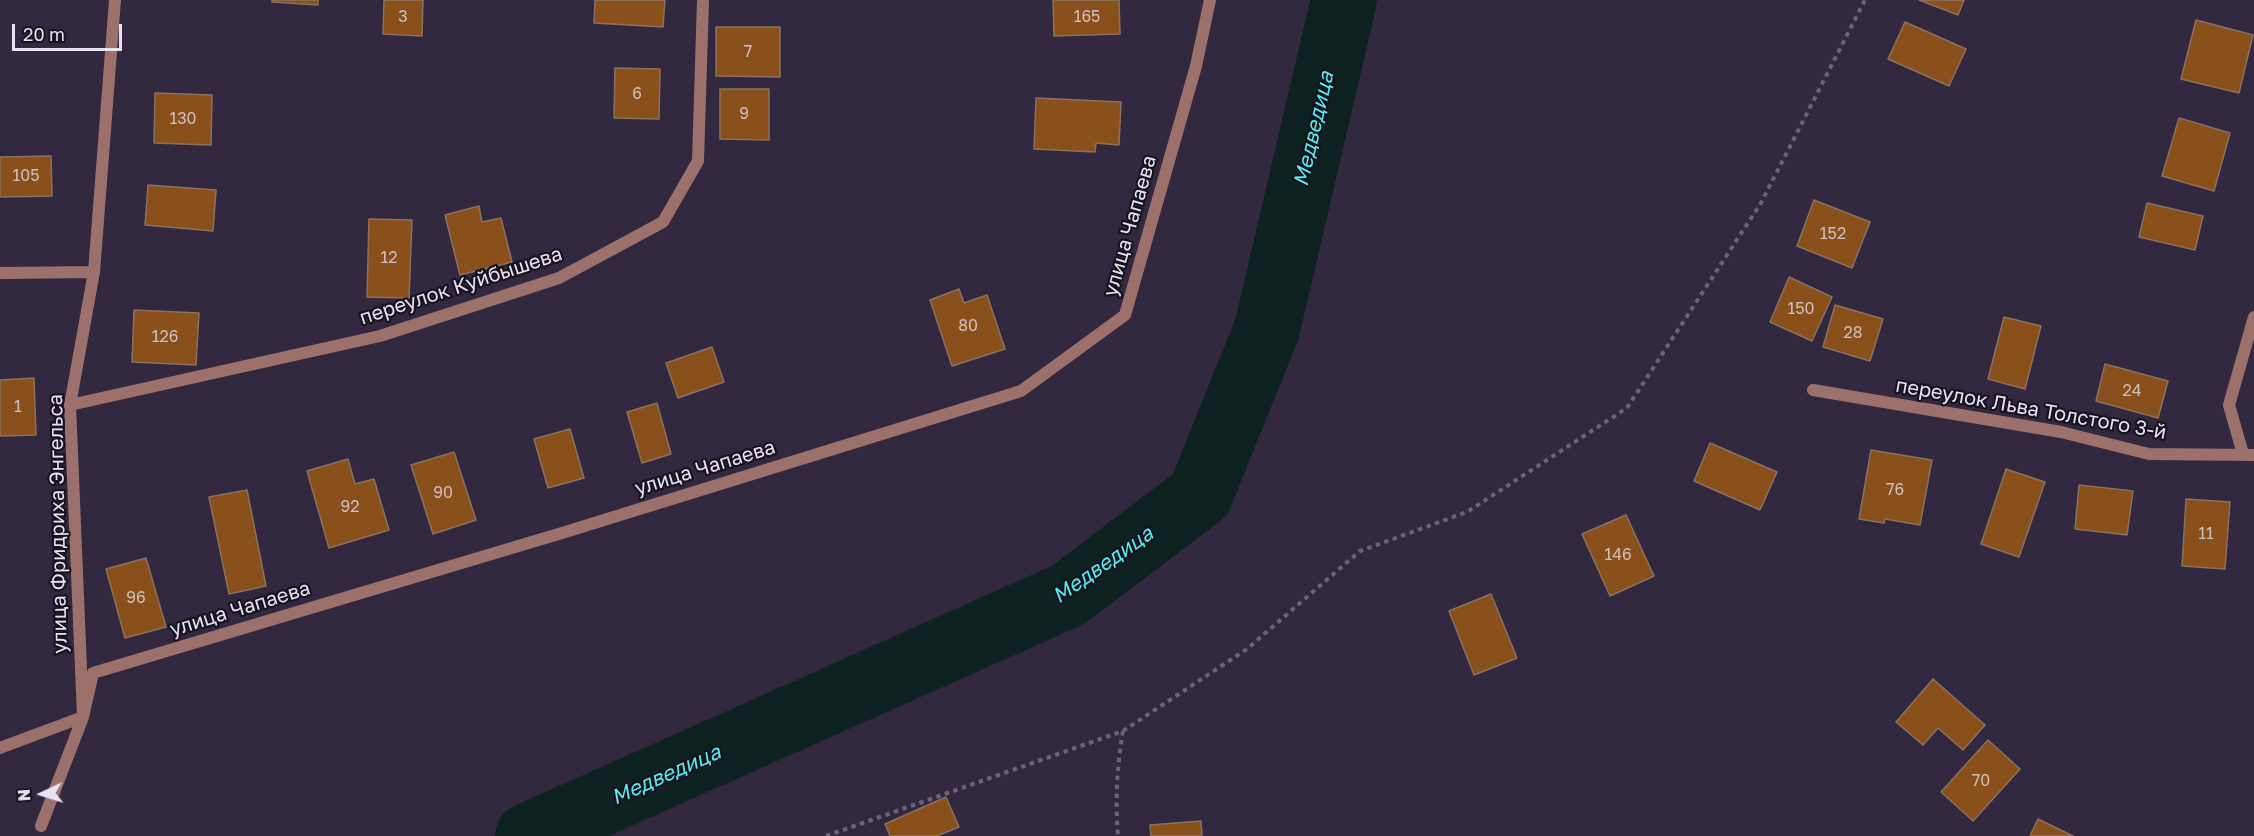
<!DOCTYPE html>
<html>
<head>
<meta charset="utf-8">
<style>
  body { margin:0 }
  #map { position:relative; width:2254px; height:836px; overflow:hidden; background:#322940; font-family:"Golos Text",sans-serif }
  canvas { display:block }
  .north { position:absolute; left:12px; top:764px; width:60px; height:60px; -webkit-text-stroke:4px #18141f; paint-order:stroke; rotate:266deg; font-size:16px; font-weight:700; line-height:24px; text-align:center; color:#e7e2f2 }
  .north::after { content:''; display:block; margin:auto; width:21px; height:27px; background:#e7e2f2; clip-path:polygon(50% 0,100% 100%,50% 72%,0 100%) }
  .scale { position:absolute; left:12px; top:24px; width:110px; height:27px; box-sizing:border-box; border:3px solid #e7e2f2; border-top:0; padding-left:8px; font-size:18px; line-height:21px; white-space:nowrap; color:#e7e2f2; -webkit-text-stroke:4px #18141f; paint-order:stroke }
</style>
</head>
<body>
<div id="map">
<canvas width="2254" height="836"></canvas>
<div class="north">N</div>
<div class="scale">20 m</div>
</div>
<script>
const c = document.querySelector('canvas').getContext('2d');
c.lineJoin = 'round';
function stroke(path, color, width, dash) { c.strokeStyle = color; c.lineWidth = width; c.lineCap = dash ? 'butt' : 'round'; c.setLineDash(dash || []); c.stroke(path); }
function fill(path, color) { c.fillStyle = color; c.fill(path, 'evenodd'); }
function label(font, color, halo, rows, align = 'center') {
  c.font = font + ' "Golos Text",sans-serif'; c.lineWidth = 4.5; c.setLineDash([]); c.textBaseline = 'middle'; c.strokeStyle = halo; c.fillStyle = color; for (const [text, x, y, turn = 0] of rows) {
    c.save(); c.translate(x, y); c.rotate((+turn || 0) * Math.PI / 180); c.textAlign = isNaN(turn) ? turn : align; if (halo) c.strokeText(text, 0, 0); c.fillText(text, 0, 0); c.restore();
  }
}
const river = new Path2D(`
  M528,836L1068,595L1200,495L1267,329L1344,0`);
const building = new Path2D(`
  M272,0H318V5L272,2Z
  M384,0H423L422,36L383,34Z
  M595,0H665L663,27L594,23Z
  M1053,0H1119L1120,34L1054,36Z
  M1919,0H1964L1958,15Z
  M2196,20L2253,35L2239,93L2181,79Z
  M1905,22L1966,49L1949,86L1888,59Z
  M716,27H780V77L716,76Z
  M615,68L660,69L659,119L614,118Z
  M720,89H769V140L720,139Z
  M155,93L212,95L211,145L154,143Z
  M1036,98L1121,102L1119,145L1096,143L1095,152L1034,149Z
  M2179,118L2230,133L2214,191L2162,176Z
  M51,156L52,196L0,197V157Z
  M148,185L216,190L213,231L145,225Z
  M1814,200L1870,222L1852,268L1797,246Z
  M2147,203L2203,216L2195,250L2139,237Z
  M479,206L482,222L501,218L512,262L460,275L445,215Z
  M369,219L412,220L409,298L367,297Z
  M1789,277L1832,297L1812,341L1770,322Z
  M959,289L964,303L987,295L1005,349L952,366L930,300Z
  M1835,305L1883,319L1870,361L1823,347Z
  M134,310L199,313L196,365L132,362Z
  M2004,317L2041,326L2025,389L1988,379Z
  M712,347L724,382L678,398L666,363Z
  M2105,364L2168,381L2158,418L2096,401Z
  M34,378L36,435L0,436V380Z
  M657,403L671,454L642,463L627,412Z
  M570,429L584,478L548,488L534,439Z
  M1710,443L1777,472L1760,510L1694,481Z
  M1871,450L1932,460L1920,525L1885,519L1884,523L1859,519Z
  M454,452L476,520L433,534L411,465Z
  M348,459L355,484L374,479L389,530L329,548L307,471Z
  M2006,469L2045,482L2019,557L1981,544Z
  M2079,485L2133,491L2127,535L2075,529Z
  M247,490L266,586L229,594L209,497Z
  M2186,499L2230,502L2225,569L2182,566Z
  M1626,515L1654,576L1610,596L1582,534Z
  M146,558L166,627L125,638L106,569Z
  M1491,594L1517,658L1474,675L1449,611Z
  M1933,679L1985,725L1963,750L1938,728L1923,745L1896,722Z
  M1988,740L2020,769L1973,821L1941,792Z
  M946,797L959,827L937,836H890L885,824Z
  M2038,819L2073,836H2030Z
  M1201,821L1202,836H1151L1150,825Z`);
const path = new Path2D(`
  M1123,731L1247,649L1360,551L1467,512L1627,408L1761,203L1865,0
  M826,836L1123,731C1117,766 1115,800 1118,836`);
const lane = new Path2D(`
  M70,405L380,336L559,278L663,222L698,161L703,0
  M2243,454L2229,405L2254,317`);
const street = new Path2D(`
  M0,273L94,272
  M1813,390L2061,432L2149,454L2254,455
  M0,748L83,717L93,673L562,533L1021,391L1125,315L1196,66L1210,0
  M41,826L83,717L70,405L94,272L115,0`);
const numberNames = [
  ["3",403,17],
  ["165",1087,17],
  ["7",748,52],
  ["6",637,94],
  ["9",744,114],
  ["130",183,119],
  ["105",26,176],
  ["152",1833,234],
  ["12",389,258],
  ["150",1801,309],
  ["80",968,326],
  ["28",1853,333],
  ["126",165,337],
  ["24",2132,391],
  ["1",18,407],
  ["76",1895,490],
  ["90",443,493],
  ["92",350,507],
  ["11",2206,534],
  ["146",1618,555],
  ["96",136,598],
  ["70",1981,781]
];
const streetNames = [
  ["улица Чапаева",1130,226,-74],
  ["переулок Куйбышева",461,286,-18],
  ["переулок Льва Толстого 3-й",2031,409,10],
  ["улица Чапаева",705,468,-17],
  ["улица Фридриха Энгельса",58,524,-91],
  ["улица Чапаева",240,609,-17]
];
const waterNames = [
  ["Медведица",1314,129,-77],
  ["Медведица",1103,565,-35],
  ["Медведица",666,775,-24]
];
stroke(river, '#0f2222', 66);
fill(building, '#8a501c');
stroke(building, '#8b725f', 1.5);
stroke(path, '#6b6378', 4, [4.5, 4.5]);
stroke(lane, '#9d716b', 12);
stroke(street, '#9d716b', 12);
label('16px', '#d0bebc', null, numberNames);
label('20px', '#e7e2f2', '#18141f', streetNames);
label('italic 21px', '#57ecee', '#18141f', waterNames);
</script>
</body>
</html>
